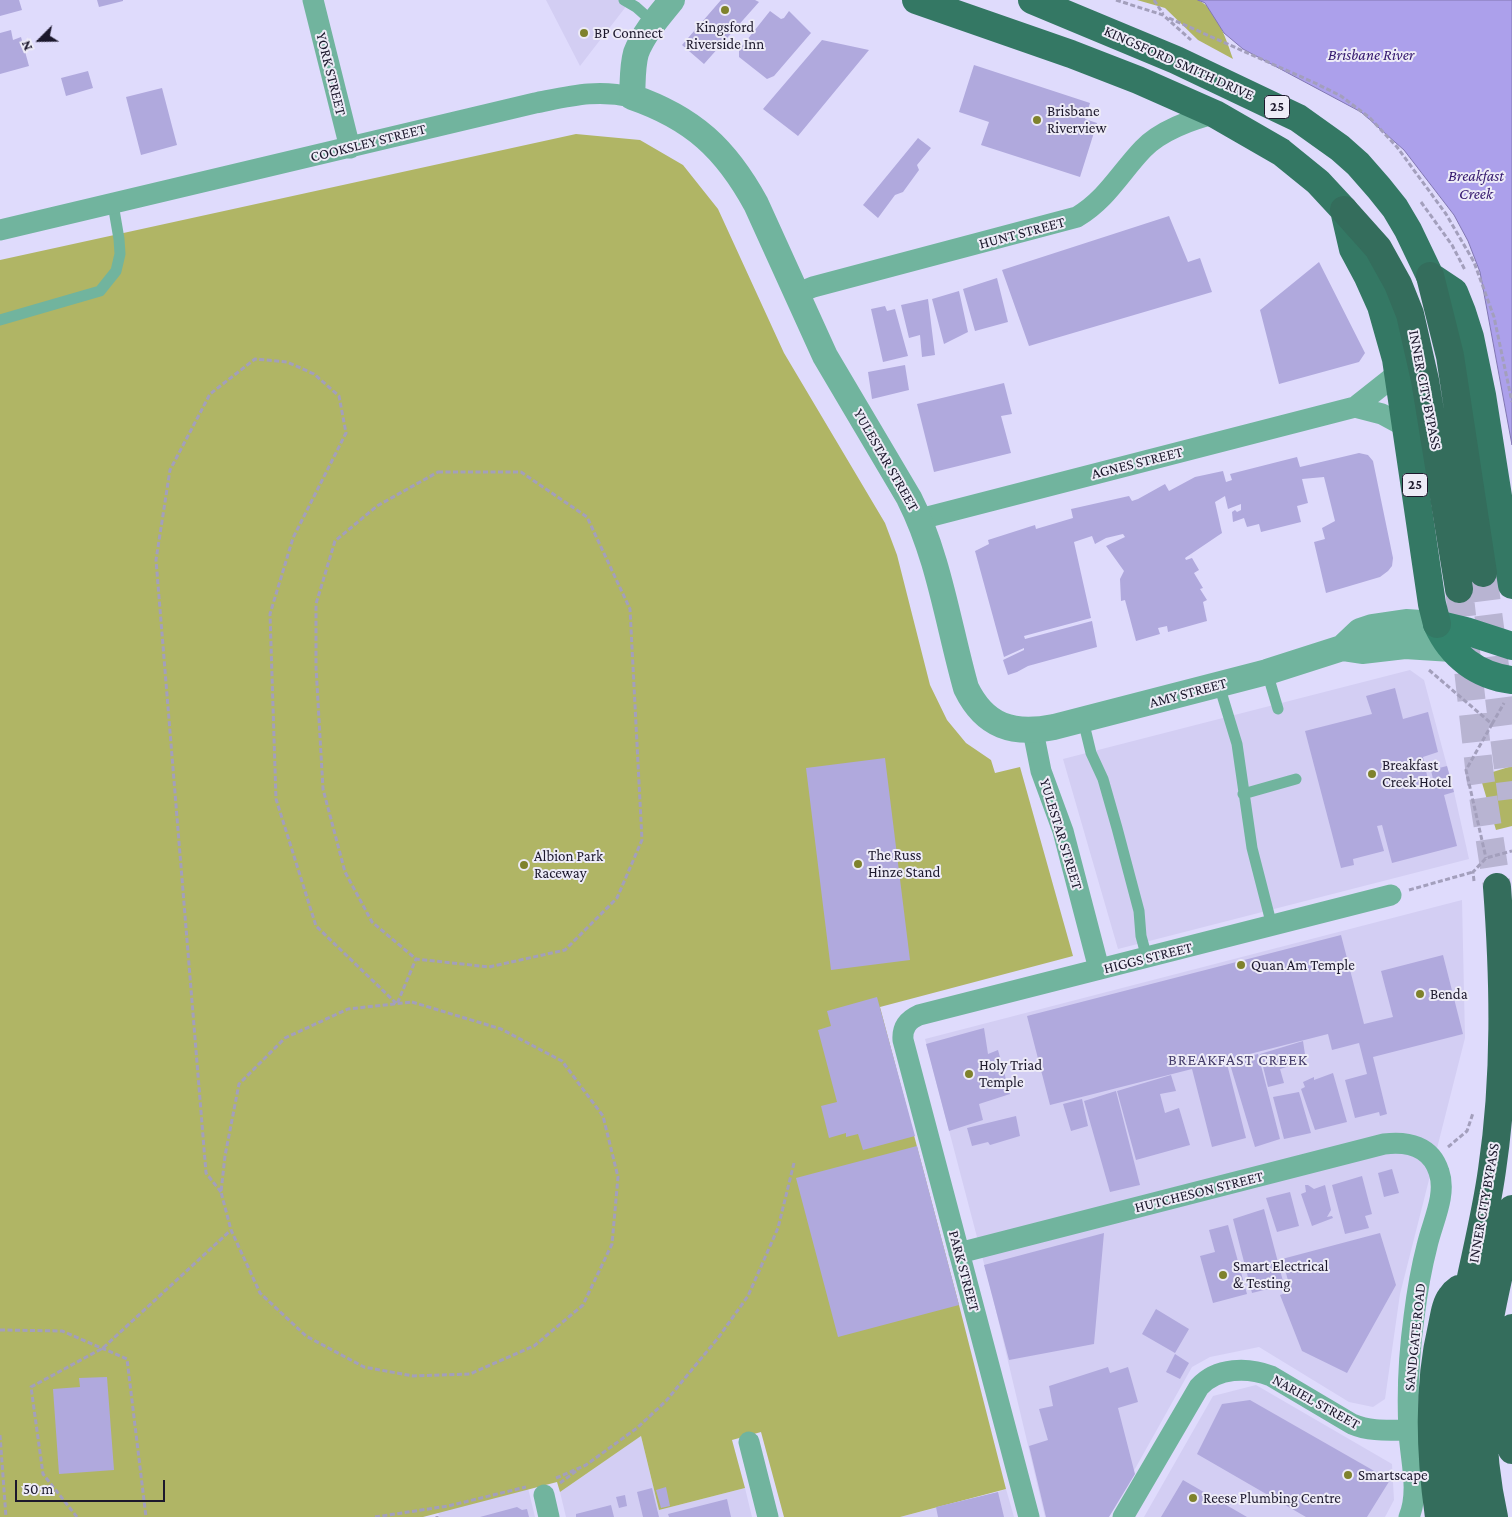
<!DOCTYPE html>
<html>
<head>
<meta charset="utf-8">
<style>
  body { margin:0 }
  #map { position:relative; width:1512px; height:1517px; overflow:hidden; background:#dfdbfc; font-family:"Crimson Pro",serif }
  canvas { display:block }
  .north { position:absolute; left:15px; top:15px; width:50px; height:50px; -webkit-text-stroke:4px #edebf7; paint-order:stroke; rotate:247deg; font-size:14px; font-weight:700; line-height:20px; text-align:center; color:#1c182c }
  .north::after { content:''; display:block; margin:auto; width:18px; height:22px; background:#1c182c; clip-path:polygon(50% 0,100% 100%,50% 72%,0 100%) }
  .scale { position:absolute; left:15px; top:1480px; width:150px; height:22px; box-sizing:border-box; border:2px solid #1c182c; border-top:0; padding-left:6px; font-size:15px; line-height:18px; white-space:nowrap; color:#1c182c; -webkit-text-stroke:4px #edebf7; paint-order:stroke }
</style>
</head>
<body>
<div id="map">
<canvas width="1512" height="1517"></canvas>
<div class="north">N</div>
<div class="scale">50 m</div>
</div>
<script>
const c = document.querySelector('canvas').getContext('2d');
c.lineJoin = 'round';
function fill(path, color) { c.fillStyle = color; c.fill(path, 'evenodd'); }
function stroke(path, color, width, dash) { c.strokeStyle = color; c.lineWidth = width; c.lineCap = dash ? 'butt' : 'round'; c.setLineDash(dash || []); c.stroke(path); }
function label(font, color, halo, rows, align = 'center') {
  c.font = font + ' "Crimson Pro",serif'; c.lineWidth = 4; c.setLineDash([]); c.textBaseline = 'middle'; c.strokeStyle = halo; c.fillStyle = color; for (const [text, x, y, turn = 0] of rows) {
    c.save(); c.translate(x, y); c.rotate((+turn || 0) * Math.PI / 180); c.textAlign = isNaN(turn) ? turn : align; if (halo) c.strokeText(text, 0, 0); c.fillText(text, 0, 0); c.restore();
  }
}
const built = new Path2D(`
  M546,0H631L580,66Z
  M1410,670L1424,680L1454,792L1469,859L1118,949L1063,759Z
  M1462,900L1465,1038L1400,1294L1385,1399L1373,1407L1349,1402L1259,1347L1210,1357L1192,1367L1131,1476L1105,1517H1045L993,1298L925,1039Z
  M1256,1385L1392,1464L1394,1500L1385,1517H1144L1213,1396Z
  M641,1436L659,1510L745,1488L752,1517H566L560,1492Z
  M528,1488L535,1517H439L438,1512Z
  M1006,1489L1014,1517H900L998,1492Z`);
const green = new Path2D(`
  M1137,0H1198C1216,8 1227,41 1233,59L1198,40L1165,8Z
  M576,134L640,140L683,165L718,209L784,353L885,523L897,555L930,685L947,720L966,743L991,760L995,773L1020,767L1073,956L880,1007L959,1305L1006,1489L900,1517H784L761,1432L732,1440L745,1488L659,1510L641,1436L560,1492L557,1482L423,1517H0V260Z
  M1512,766V826L1496,830L1480,776Z`);
const water = new Path2D(`
  M1198,0H1512V445L1480,272L1468,241L1454,215L1404,150L1361,112L1243,49L1224,33L1205,3Z`);
const building = new Path2D(`
  M0,0H19L22,10L0,16Z
  M97,0H123V1L99,7Z
  M721,0H755L759,2L704,64L682,45Z
  M770,11L781,19L784,18L789,11L811,33L774,76L767,79L739,57V50Z
  M11,30L13,40L21,37L29,66L0,74V33Z
  M822,40L869,50L798,136L763,109Z
  M974,65L1090,103L1085,119L1097,123L1080,177L981,145L989,122L959,112Z
  M88,71L93,88L66,96L61,78Z
  M162,88L177,145L141,155L126,97Z
  M918,138L931,148L917,165L919,170L903,192L895,195L878,218L863,205Z
  M1169,216L1188,262L1200,258L1212,292L1029,346L1002,270Z
  M1319,262L1365,353L1359,362L1279,384L1260,310Z
  M997,278L1008,322L975,331L963,289Z
  M959,291L968,332L944,344L932,299Z
  M928,299L935,355L922,357L920,335L909,338L901,305Z
  M885,306L887,311L895,309L908,356L883,362L871,309Z
  M905,365L909,390L872,399L868,372Z
  M1004,383L1012,414L1001,416L1011,453L934,472L917,404Z
  M1359,453L1368,455L1373,461L1393,558L1392,566L1388,571L1380,577L1326,593L1314,542L1325,539L1322,528L1335,521L1324,477L1302,479L1308,503L1297,506L1301,522L1261,532L1259,524L1247,527L1244,518L1233,522L1232,512L1235,510L1237,512L1241,510V504L1228,509L1225,496L1215,502L1222,533L1185,558L1186,560L1192,558L1199,570L1194,573L1203,588L1200,589L1207,600L1203,602L1207,621L1168,632L1167,626L1158,628L1160,634L1136,641L1125,600L1121,601L1120,579L1124,571L1106,546L1125,537L1123,534L1106,538L1095,544L1092,536L1074,542L1091,618L1024,636L1025,639L1092,621L1097,647L1028,666L1017,672L1008,675L1003,660L1024,650V648L1004,657L975,551L989,544L988,540L1035,525L1036,529L1073,518L1071,509L1129,496L1132,501L1138,499L1165,484L1169,491L1195,477L1223,471L1226,482L1232,480L1230,474L1297,457L1300,467Z
  M1395,688L1403,719L1428,712L1438,752L1423,757L1428,780L1433,779L1431,770L1447,766L1454,792L1444,795L1457,846L1392,863L1382,825L1377,826L1384,851L1353,859L1354,865L1341,868L1305,731L1372,714L1366,696Z
  M885,758L910,960L831,970L806,768Z
  M1341,935L1364,1024L1393,1017L1381,971L1443,955L1463,1034L1373,1057L1387,1114L1380,1116L1379,1112L1355,1118L1345,1080L1367,1074L1359,1043L1332,1050L1328,1034L1226,1060L1246,1138L1212,1147L1192,1069L1050,1105L1027,1016Z
  M877,997L915,1136L863,1150L858,1134L846,1137V1133L829,1138L821,1106L837,1102L818,1030L831,1026L827,1011Z
  M984,1028L988,1054L998,1050L1010,1094L979,1104L983,1120L949,1131L926,1044Z
  M1303,1041L1306,1061L1280,1069L1284,1083L1268,1087L1260,1054Z
  M1258,1054L1280,1139L1255,1147L1229,1061Z
  M1333,1073L1347,1122L1315,1130L1301,1089L1305,1087L1303,1082L1314,1077V1080Z
  M1171,1075L1176,1091L1160,1094L1165,1113L1179,1108L1190,1145L1136,1160L1117,1091Z
  M1116,1091L1140,1185L1110,1192L1084,1101Z
  M1299,1092L1311,1133L1284,1139L1273,1097Z
  M1082,1099L1088,1126L1071,1131L1063,1104Z
  M1016,1116L1020,1136L990,1145L988,1142L972,1146L967,1128Z
  M917,1146L959,1305L838,1337L796,1178Z
  M1392,1169L1399,1193L1384,1197L1378,1173Z
  M1362,1176L1372,1214L1365,1216L1369,1228L1345,1234L1332,1185Z
  M1305,1185H1308L1314,1189L1325,1185L1331,1210L1327,1217L1332,1216L1333,1218L1312,1226L1301,1194L1306,1192Z
  M1290,1192L1299,1226L1277,1232L1266,1198Z
  M1264,1209L1284,1285L1252,1293L1233,1219Z
  M1228,1225L1247,1294L1213,1303L1200,1256L1215,1252L1209,1230Z
  M1104,1233L1094,1344L1009,1360L984,1265Z
  M1380,1233L1396,1285L1347,1373L1302,1351L1280,1295L1291,1291L1282,1259Z
  M1156,1309L1189,1329L1175,1353L1142,1334Z
  M1175,1354L1189,1363L1180,1379L1166,1372Z
  M1108,1367L1110,1373L1128,1367L1138,1402L1118,1408L1135,1474L1109,1517H1046L1029,1446L1048,1440L1039,1409L1053,1406L1049,1386Z
  M107,1377L114,1470L59,1474L53,1389L80,1387L79,1378Z
  M1250,1400L1390,1480L1367,1517H1306L1197,1454L1222,1404Z
  M1183,1480L1247,1517H1161Z
  M666,1487L670,1506L661,1508L656,1490Z
  M652,1488L659,1517H643L637,1492Z
  M998,1492L1004,1517H938L936,1507Z
  M625,1495L627,1506L619,1508L616,1497Z
  M727,1499L731,1517H669L668,1514Z
  M611,1505L614,1517H576V1514Z
  M517,1507L522,1510L527,1509L529,1517H480Z`);
const motorwayTunnel = new Path2D(`
  M1483,573L1512,799
  M1459,589L1480,776L1497,887`);
const path = new Path2D(`
  M1116,0L1163,15L1191,40
  M1154,0L1163,14
  M1169,18L1315,83L1341,96L1370,118L1397,147L1446,214L1474,262L1494,317L1512,402
  M1421,202L1452,245L1465,270
  M438,472H521L587,517L630,609L642,840L617,898L565,950L489,967L416,959L372,922L345,872L323,789L316,667V604L335,541L377,506Z
  M1429,670L1492,724L1466,770L1486,858
  M1492,724L1504,703
  M1474,881L1473,872L1486,858L1512,851
  M1409,890L1473,872
  M412,1002L501,1029L562,1061L603,1116L618,1177L612,1244L583,1305L534,1346L470,1374L413,1376L364,1367L306,1336L260,1293L231,1230L221,1192L225,1156L239,1084L285,1038L348,1009Z
  M1448,1147L1467,1131L1473,1113
  M221,1192L206,1173L156,560L170,470L210,394L255,359L287,362L314,374L339,396L346,433L293,538L270,614L276,799L316,926L397,1004L416,959
  M0,1330L62,1331L127,1359L146,1517
  M0,1435L6,1517
  M556,1478L586,1465L637,1428L666,1401L718,1338L748,1296L778,1228L794,1163
  M560,1483L579,1469
  M437,1516V1517
  M77,1517L43,1474L31,1387L103,1348L231,1230
  M375,1517L448,1506L526,1487`);
const service = new Path2D(`
  M624,0L636,7L654,23
  M0,320L100,291L116,271L120,254L119,239L113,204
  M1267,672L1278,709
  M1219,685L1237,744L1252,848L1272,926
  M1083,720L1091,753L1103,779L1117,828L1139,911L1141,936L1147,958
  M1243,794L1296,779`);
const minor = new Path2D(`
  M313,0L350,148
  M0,230L535,103C571,96 596,89 632,97
  M796,294L813,287L1077,217C1107,199 1120,173 1143,149C1160,131 1192,119 1215,114
  M1355,407L1382,414L1406,427
  M920,519L1355,407L1398,373
  M1033,731L1041,771L1063,831L1099,969
  M959,1253L1384,1144C1408,1141 1431,1146 1439,1172C1447,1195 1432,1223 1427,1246C1421,1269 1417,1293 1414,1317C1409,1354 1407,1393 1409,1431C1410,1458 1420,1491 1409,1517
  M749,1442L768,1517
  M544,1495L549,1517
  M1029,1517L903,1040C902,1027 908,1020 919,1015L1391,895
  M1123,1517L1199,1387C1217,1367 1248,1367 1271,1376L1352,1424C1371,1432 1389,1430 1409,1430`);
const tertiary = new Path2D(`
  M672,0C659,16 643,34 636,53C632,67 633,83 632,97C693,118 726,149 756,204L825,356L909,498C939,557 948,624 966,688C985,727 1013,735 1054,727L1267,672L1342,648L1360,631L1372,627L1406,622L1437,624
  M1342,648L1362,651L1405,646L1452,649`);
const primary = new Path2D(`
  M1437,624C1451,656 1478,676 1512,680
  M1437,624L1466,631L1512,646`);
const trunk = new Path2D(`
  M916,0L1071,54L1138,80L1215,114L1281,152L1318,182L1344,210L1353,249L1368,277L1381,306L1396,359L1432,604L1437,624
  M1032,0L1176,60L1298,118L1340,148L1358,164L1379,188L1395,208L1408,230L1430,276L1454,292L1462,312L1470,337L1482,395L1512,585`);
const motorway = new Path2D(`
  M1344,210L1378,248L1398,284L1410,314L1425,380L1459,589
  M1430,276L1450,356L1483,573
  M1512,1328C1507,1368 1505,1409 1512,1450
  M1439,1517C1430,1454 1427,1389 1442,1326C1444,1317 1445,1305 1451,1297C1453,1294 1456,1291 1459,1289
  M1466,1517C1453,1454 1451,1385 1462,1322C1471,1271 1485,1221 1492,1170C1506,1076 1504,981 1497,887
  M1494,1517C1481,1459 1480,1395 1487,1336C1493,1293 1506,1251 1512,1209`);
const markers = [
  [725,10,5,"#7f822c"],
  [584,33,5,"#7f822c"],
  [1037,120,5,"#7f822c"],
  [1372,774,5,"#7f822c"],
  [858,864,5,"#7f822c"],
  [524,865,5,"#7f822c"],
  [1241,965,5,"#7f822c"],
  [1420,994,5,"#7f822c"],
  [969,1074,5,"#7f822c"],
  [1223,1275,5,"#7f822c"],
  [1348,1475,5,"#7f822c"],
  [1193,1498,5,"#7f822c"]
];
const shields = [
  [1277,107,25],
  [1415,485,25]
];
const shieldNames = [
  ["25",1277,107],
  ["25",1415,485]
];
const poiNames = [
  ["Kingsford",725,27,"center"],
  ["Riverside Inn",725,44,"center"],
  ["BP Connect",594,33],
  ["Brisbane",1047,111],
  ["Riverview",1047,128],
  ["Breakfast",1382,765],
  ["Creek Hotel",1382,782],
  ["The Russ",868,855],
  ["Hinze Stand",868,872],
  ["Albion Park",534,856],
  ["Raceway",534,873],
  ["Quan Am Temple",1251,965],
  ["Benda",1430,994],
  ["Holy Triad",979,1065],
  ["Temple",979,1082],
  ["Smart Electrical",1233,1266],
  ["& Testing",1233,1283],
  ["Smartscape",1358,1475],
  ["Reese Plumbing Centre",1203,1498]
];
const streetNames = [
  ["KINGSFORD SMITH DRIVE",1179,63,24],
  ["YORK STREET",331,74,76],
  ["COOKSLEY STREET",368,143,-14],
  ["HUNT STREET",1022,233,-15],
  ["INNER CITY BYPASS",1425,390,79],
  ["YULESTAR STREET",886,460,60],
  ["AGNES STREET",1137,463,-14],
  ["AMY STREET",1188,693,-15],
  ["YULESTAR STREET",1061,834,73],
  ["HIGGS STREET",1148,958,-14],
  ["HUTCHESON STREET",1199,1192,-14],
  ["INNER CITY BYPASS",1484,1203,-80],
  ["PARK STREET",964,1271,75],
  ["SANDGATE ROAD",1415,1337,-84],
  ["NARIEL STREET",1316,1402,29]
];
const waterNames = [
  ["Brisbane River",1371,55],
  ["Breakfast",1476,176],
  ["Creek",1476,194]
];
const neighbourhoodNames = [
  ["BREAKFAST CREEK",1238,1060]
];
fill(built, '#d3cef3');
fill(green, '#b0b565');
fill(water, '#aca0eb');
stroke(water, '#8177b2', 1);
fill(building, '#b0a9dd');
stroke(motorwayTunnel, '#b8b4d2', 28, [28, 14]);
stroke(path, '#a39fbc', 3, [5, 2.5]);
stroke(service, '#71b49e', 11);
stroke(minor, '#71b49e', 21);
stroke(tertiary, '#71b49e', 26);
stroke(primary, '#33836c', 28);
stroke(trunk, '#347864', 28);
stroke(motorway, '#346d5c', 28);
for (const [x, y, r, color] of markers) { const dot = new Path2D(); dot.arc(x, y, r, 0, 2 * Math.PI); c.fillStyle = color; c.fill(dot); stroke(dot, '#edebf7', 2); }
for (const [x, y, w] of shields) { const box = new Path2D(); box.roundRect(x - w / 2, y - 11.5, w, 23, 4); c.fillStyle = '#edebf7'; c.fill(box); stroke(box, '#1c182c', 1); }
label('bold 14px', '#1c182c', null, shieldNames);
label('15px', '#1c182c', '#edebf7', poiNames, 'left');
label('15px', '#1c182c', '#edebf7', streetNames);
label('italic 16px', '#34186e', '#edebf7', waterNames);
c.letterSpacing = '1px';
label('16px', '#473f6c', '#edebf7', neighbourhoodNames);
c.letterSpacing = '0px';
</script>
</body>
</html>
